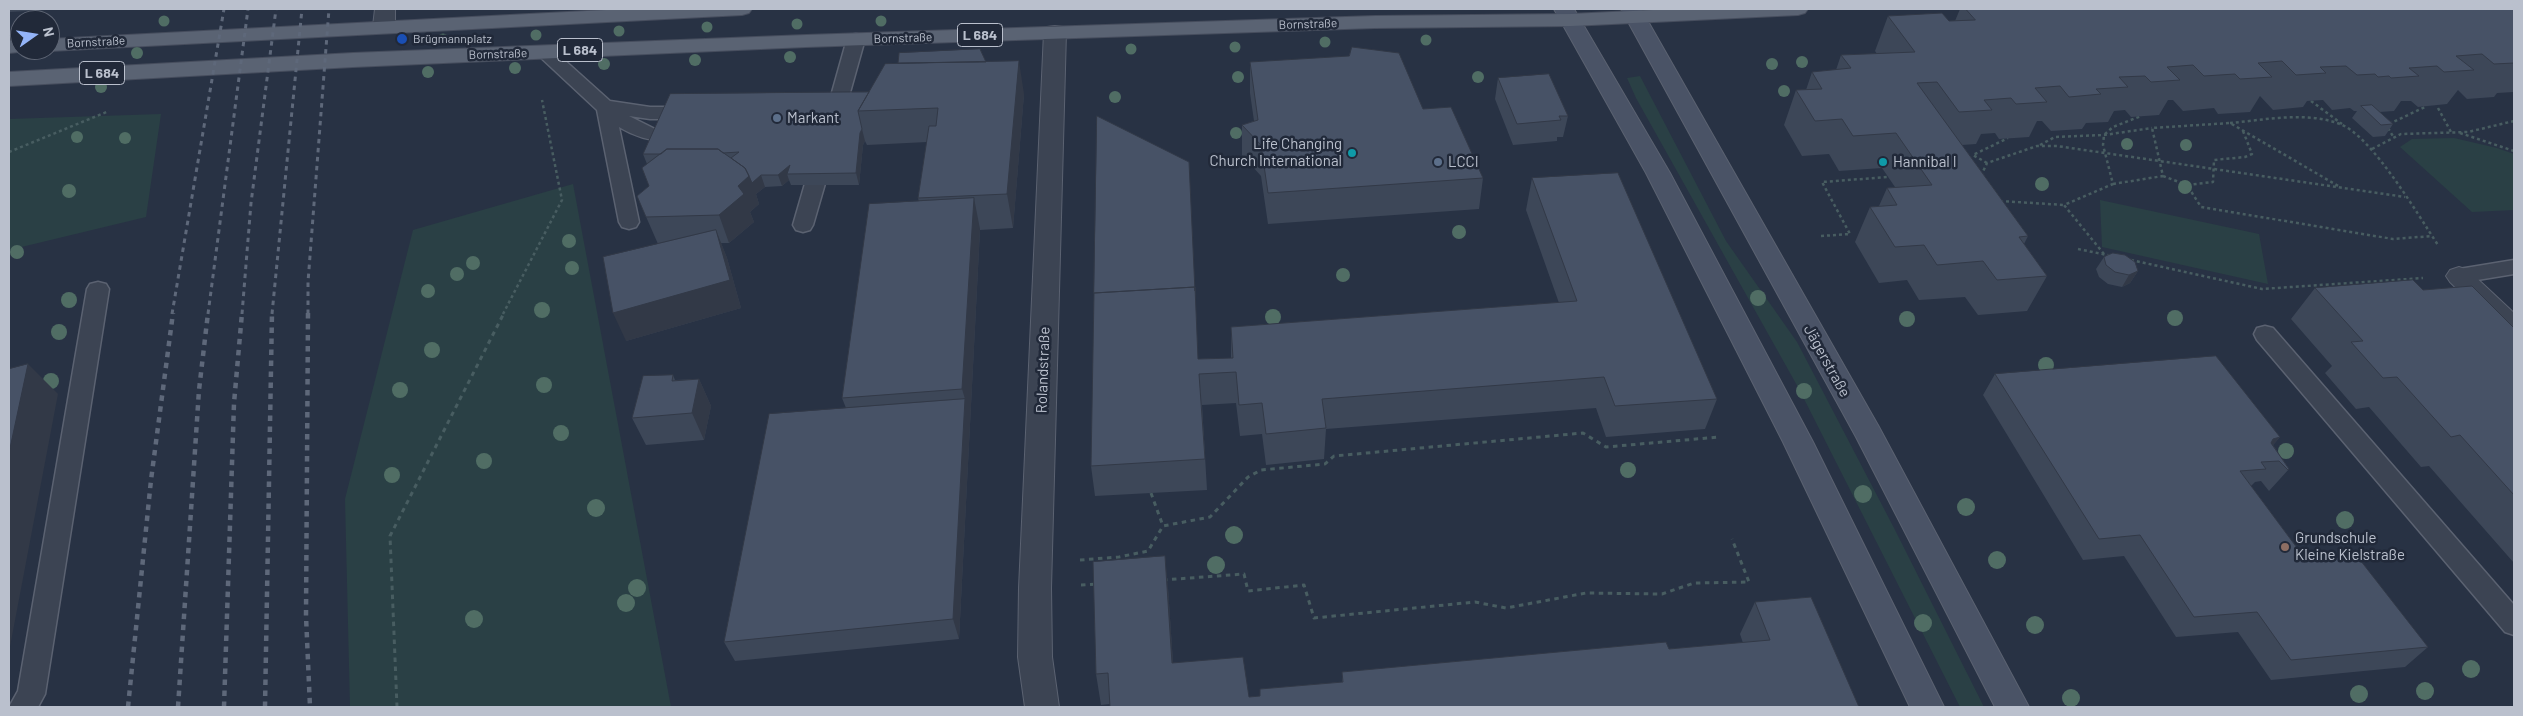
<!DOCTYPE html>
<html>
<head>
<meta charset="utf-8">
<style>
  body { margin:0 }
  #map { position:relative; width:2523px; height:716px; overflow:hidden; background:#283244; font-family:Barlow,sans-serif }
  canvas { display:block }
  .frame { position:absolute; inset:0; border:10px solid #bac0cd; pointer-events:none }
  .north { position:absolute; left:10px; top:10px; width:50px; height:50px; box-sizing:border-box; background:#212939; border:1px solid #5e6574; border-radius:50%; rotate:77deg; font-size:14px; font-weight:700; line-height:20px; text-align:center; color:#bac0cd }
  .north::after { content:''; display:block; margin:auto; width:18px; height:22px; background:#94b4f8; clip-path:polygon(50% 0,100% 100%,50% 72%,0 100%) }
</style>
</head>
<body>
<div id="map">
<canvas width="2523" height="716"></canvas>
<div class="frame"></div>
<div class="north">N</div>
</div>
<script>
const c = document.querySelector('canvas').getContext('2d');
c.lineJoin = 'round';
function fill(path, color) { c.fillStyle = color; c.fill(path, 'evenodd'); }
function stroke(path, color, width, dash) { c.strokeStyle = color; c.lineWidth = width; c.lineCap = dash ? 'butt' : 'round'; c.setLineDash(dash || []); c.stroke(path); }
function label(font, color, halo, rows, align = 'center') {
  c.font = font + ' Barlow,sans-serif'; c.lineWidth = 5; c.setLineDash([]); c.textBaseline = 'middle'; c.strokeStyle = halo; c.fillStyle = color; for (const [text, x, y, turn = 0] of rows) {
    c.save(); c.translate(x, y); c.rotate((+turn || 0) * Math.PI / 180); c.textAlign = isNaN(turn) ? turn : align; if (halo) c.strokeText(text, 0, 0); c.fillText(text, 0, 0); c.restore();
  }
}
const green = new Path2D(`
  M1640,76L1726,241L1797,342L1894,528L1984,707H1960L1799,389L1636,98L1627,78Z
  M161,114L146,217L9,250V119Z
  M2454,138L2497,148L2514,154V210L2472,212L2400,147L2412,139Z
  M573,184L671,707H350L345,499L413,230Z
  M2100,200L2259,234L2268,284L2102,247Z`);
const pathFar1 = new Path2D(`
  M2311,101L2342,124
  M2438,108L2451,132
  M2230,123C2265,120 2306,111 2340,124C2372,136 2418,215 2438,245
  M2389,124L2427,106
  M2388,128L2394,138
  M2243,131L2252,154L2245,157L2214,160L2213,182L2187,185L2201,207L2393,239L2432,236
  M2460,133L2514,151
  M2040,145L2055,137L2104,135L2152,128
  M2372,149L2401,134L2468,132L2514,121
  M9,152L109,111
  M1987,163L1973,155L2008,138
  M1981,176L1987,163L2037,146H2057L2405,197
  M2163,176L2187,185
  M2113,184L2163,176L2152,128L2230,123L2340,187
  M2000,201L2064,205
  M1821,236L1850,234L1822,182L1888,177
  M2078,249L2112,256
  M2104,254L2064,205L2113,184L2103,145L2104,135L2113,127L2141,116
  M2131,260L2262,289L2423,278
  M503,314L562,200L542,100`);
const path = new Path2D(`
  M1151,493L1163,526
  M1080,560L1119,557L1148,551L1163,526L1210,517L1248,477L1261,470L1325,464L1334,456L1583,433L1606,447L1719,437
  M1163,580L1244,574L1248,591L1304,585L1314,618L1475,602L1506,608L1586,593L1662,594L1694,583L1749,582L1732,539
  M1081,585L1097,584
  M397,707L390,536L504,313`);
const service = new Path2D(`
  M856,34L862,35L865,39L842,121L840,125H826L824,121L847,39L850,35Z
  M545,47L551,48L610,101L650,107H692L699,109L701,113L699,117L692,119H650L629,116L655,129L688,130L691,134L688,138C663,145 641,140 619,127L639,222L636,227L629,229L622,227L619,222L597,110L539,56L536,52L539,48Z
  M823,150L830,152L833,156L813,225L810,230L803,232L796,230L793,225L813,156L816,152Z
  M2514,260V274L2459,283L2451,281L2448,276L2451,271L2459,269Z
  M98,282L106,284L109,289L45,694L38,707H9L18,691L87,289L90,284Z
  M2265,326L2273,328L2514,605V635L2505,632L2257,340L2254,334L2257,328Z`);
const minor = new Path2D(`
  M375,9H395V26L392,31L384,32L376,31L373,26Z
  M1055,26L1063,27L1066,32L1051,588L1052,657L1059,707H1025L1018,657L1019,588L1044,32L1047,27Z
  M2459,267L2468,270L2514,313V338L2504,335L2450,282L2446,276L2450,270Z`);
const secondary = new Path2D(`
  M1554,9H1574L1670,173L1813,442L1944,707H1910L1783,442L1646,173Z
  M1621,9H1641L1879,427L2029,707H1995L1856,437Z`);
const primary = new Path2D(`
  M625,9H752L749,13L742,15L50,51L44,50H50V39Z
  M1673,9H1808L1805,13L1798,15L1571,26L1375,28L806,47L353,67L9,86V72L353,53L806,35L1375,16L1571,14Z
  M20,39V50L28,51L9,53V41Z`);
const railFar1 = new Path2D(`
  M172,314L224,9
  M208,314L248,9
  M242,314L251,203L276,9
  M272,314L302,9
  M308,314V282L329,9`);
const rail = new Path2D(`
  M308,313L306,616L310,707
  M128,707L151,480L173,313
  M178,707L199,390L208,313
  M224,707L234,403L242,313
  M265,707L272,313`);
const trees = [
  [164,21,5.5],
  [881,21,5.5],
  [797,24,5.5],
  [707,27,5.5],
  [619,31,5.5],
  [536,35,5.5],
  [443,39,5.5],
  [1426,40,5.5],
  [1325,42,5.5],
  [1235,47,5.5],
  [1131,49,5.5],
  [137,53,6],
  [790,57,6],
  [695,60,6],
  [1802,62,6],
  [604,64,6],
  [1772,64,6],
  [515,68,6],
  [428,72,6],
  [1238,77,6],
  [1478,77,6],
  [101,87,6],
  [1784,91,6],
  [1115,97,6],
  [1236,133,6],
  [77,137,6],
  [125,138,6],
  [2127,144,6],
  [2186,145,6],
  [2042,184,7],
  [2185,187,7],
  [69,191,7],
  [1459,232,7],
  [569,241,7],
  [17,252,7],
  [473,263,7],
  [572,268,7],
  [457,274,7],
  [1343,275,7],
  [428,291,7],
  [1758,298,8],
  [69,300,8],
  [542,310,8],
  [1273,317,8],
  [2175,318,8],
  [1907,319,8],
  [59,332,8],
  [432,350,8],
  [2046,365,8],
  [51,381,8],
  [544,385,8],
  [400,390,8],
  [1804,391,8],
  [561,433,8],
  [2286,451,8],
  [484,461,8],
  [1628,470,8],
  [392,475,8],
  [1863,494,9],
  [1966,507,9],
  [596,508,9],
  [2345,520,9],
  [1234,535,9],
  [1997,560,9],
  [1216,565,9],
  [637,588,9],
  [626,603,9],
  [474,619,9],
  [1923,623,9],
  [2035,625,9],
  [2471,669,9],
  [2425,691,9],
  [2359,694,9],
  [2071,698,9]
];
const wall = new Path2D(`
  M9,9H66L9,12Z
  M1960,9H2514V92L2497,93L2494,97L2467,99L2458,90L2447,104L2418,107L2411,101H2401L2394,111L2379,112L2393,124L2385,136L2373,137L2352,118L2357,111H2354L2350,108L2332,110L2323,100L2307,101L2303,107L2273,110L2260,96L2250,112L2218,114L2214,108L2183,111L2173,100H2168L2159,115L2131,117L2125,110L2114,111L2108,122L2086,123L2082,129L2051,131L2042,121H2037L2029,137L1999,139L1995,133L1981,134L1976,144L1962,145L2028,236L2024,244L2047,276L2027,311L1978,315L1965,297L1919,300L1907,280L1879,283L1855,242L1870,207L1879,206L1887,188L1895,187L1882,168L1839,171L1829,154L1802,156L1784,125L1796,90H1806L1812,72L1836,70L1841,55L1877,54L1875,51L1888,16L1949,21H1955Z
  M986,62L1024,94L1013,228L980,230L959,639L735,661L724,642L846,408L842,398L919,202L918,198L927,142L867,145L865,141L863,145L859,185H791L789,180L782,186L765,187L756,194L759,204L750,212L754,222L729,243H721L727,258L741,308L626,341L658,244L637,196L649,186L647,164L643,154L869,92Z
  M1250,62L1423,109L1483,178L1479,209L1268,224L1261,176L1242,155V125L1254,121L1250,93Z
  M1498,78L1568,116L1563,137H1557V141L1513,145L1495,99Z
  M1532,178L1717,399L1705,429L1606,437L1596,408L1326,429L1324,459L1266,465L1262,434L1240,436L1236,403L1202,405L1207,490L1095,496L1091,466L1198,359L1231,358V327L1559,303L1526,210Z
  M2104,257L2138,271L2130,283L2122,287L2108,284L2099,277L2096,269Z
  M2315,288L2423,290L2514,328V563L2429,466L2421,467L2369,407L2356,409L2325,373L2332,366L2291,319Z
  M1995,374L2280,437L2273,445L2289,469L2269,491L2261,481L2255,482L2251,486L2306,560L2428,647L2405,667L2271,680L2238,632L2176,637L2124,556L2083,560L1983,395Z
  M673,375L675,380L699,379L711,406L704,440L646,445L632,418Z
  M1168,588L1173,663L1249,697L1260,696V689L1342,682V672L1669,649L1743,643L1740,634L1755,602L1859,707L1110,704L1101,705L1096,674Z`);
const shadedWall = new Path2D(`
  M1019,61L1024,94L1013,228L1007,194Z
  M862,129L865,141L863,145L859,185L856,173L860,133Z
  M790,165L787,174L789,180L782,186L778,175Z
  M761,175L765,187L756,194L759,204L750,212L754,222L729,243L719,215L738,186L749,176Z
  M974,198L980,229L959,639L953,619L965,399L962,389Z
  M716,230L727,258L741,308L626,341L613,313Z
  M2138,271L2130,283L2122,287L2129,275Z
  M28,364L58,394L9,652V453Z
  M699,379L711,406L704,440L692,413Z
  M2280,437L2262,458L2273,439Z
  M1165,556L1168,588L1175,694L1172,663Z`);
const building = new Path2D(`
  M1966,9H2514V63L2494,64L2482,54L2456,56L2474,70L2444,72L2437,66L2409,68L2419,76L2391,78L2389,76L2378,77L2375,74L2357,75L2346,66L2320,67L2326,73L2296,75L2282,61L2258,63L2272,77L2240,79L2235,74L2204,76L2193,65L2167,67L2180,80L2151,82L2145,76L2119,77L2128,87L2096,89L2101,94L2069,97L2060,86L2035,88L2047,102L2016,104L2011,98L1984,100L1992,110L1959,112L1937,82L1917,83L2028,236L2019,237L2047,276L1997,280L1983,261L1937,265L1924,245L1895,247L1870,207L1897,205L1887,188L1932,185L1896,133L1853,136L1842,119L1815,121L1796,90L1822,89L1812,72L1851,68L1841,55L1915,52L1888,16L1942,13L1949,21L1975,20Z
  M1352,47L1399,53L1423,109L1451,107L1483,178L1268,193L1261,145L1242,125L1258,120L1250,62L1349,56Z
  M980,49L986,62L898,63L899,53Z
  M1019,61L1007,194L918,198L929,126H936L938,108L858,111L885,64Z
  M1549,74L1568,116H1559L1561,120L1517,124L1498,78Z
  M869,92L858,111L862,129L860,133L856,173L787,174L790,165L778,175H761L752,183L749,176L745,168L731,158L739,152L723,153L718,149H667L661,154H643L670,94Z
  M2372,105L2393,124L2381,125L2361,106Z
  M1097,116L1189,162L1195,291V287L1094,293Z
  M667,149H718L745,168L749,176L738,186L744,194L719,215L646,217L637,196L649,186L642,168Z
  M1618,173L1717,399L1615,406L1604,377L1322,399L1326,428L1266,434L1262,403L1239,405L1236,372L1199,374L1205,459L1091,466L1094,293L1195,287L1198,359L1233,358L1231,327L1577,301L1532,178Z
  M974,198L962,389L842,398L869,204Z
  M716,230L730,280L613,313L603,257Z
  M2113,253L2125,255L2135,262L2138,271L2129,275L2115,272L2106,265L2104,257Z
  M2413,280L2423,290L2472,286L2514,328V495L2460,435L2451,437L2397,377L2383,378L2351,342L2363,341L2315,288Z
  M2216,356L2280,437L2273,439L2271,443L2289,469L2288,470L2279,461L2261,462L2266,469L2240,471L2306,560L2357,556L2428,647L2291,660L2257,612L2194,617L2140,535L2099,539L1995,374Z
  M28,364L9,453V369Z
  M673,375L672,381L699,379L692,413L632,418L643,376Z
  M965,399L953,619L724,642L769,414Z
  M1165,556L1172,663L1243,657L1249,697L1260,696V689L1343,682L1342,672L1666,642L1669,649L1770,640L1755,602L1811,597L1859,707H1110L1108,673L1096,674L1093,562Z`);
const markers = [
  [402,39,6,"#1a4fb4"],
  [777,118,5,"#5c6f8a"],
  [1352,153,5,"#0f9aa8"],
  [1438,162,5,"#5c6f8a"],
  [1883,162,5,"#0f9aa8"],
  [2285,547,5,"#8d6e63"]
];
const farStreetnames = [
  ["Bornstraße",1308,24,-2],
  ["Bornstraße",903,38,-2],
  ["Bornstraße",96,42,-3],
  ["Bornstraße",498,54,-2]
];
const farPoinames = [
  ["Brügmannplatz",413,39]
];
const shields = [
  [980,35,45],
  [580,50,45],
  [102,73,45]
];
const shieldNames = [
  ["L 684",980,35],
  ["L 684",580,50],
  ["L 684",102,73]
];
const poiNames = [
  ["Markant",787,118],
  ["Life Changing",1342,144,"right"],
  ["Church International",1342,161,"right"],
  ["LCCI",1448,162],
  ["Hannibal I",1893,162],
  ["Grundschule",2295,538],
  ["Kleine Kielstraße",2295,555]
];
const streetNames = [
  ["Jägerstraße",1827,361,61],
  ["Rolandstraße",1043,370,-88]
];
fill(green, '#2a4045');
stroke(service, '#5b6271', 3);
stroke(minor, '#5b6271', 2);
stroke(secondary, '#5b6271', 2);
stroke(primary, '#464d5d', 2);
stroke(pathFar1, '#485d61', 2.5, [3, 3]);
stroke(path, '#485d61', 3, [4.5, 4.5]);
fill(service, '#3c4453');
fill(minor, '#3c4453');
fill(secondary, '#4a5366');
fill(primary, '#5a6373');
stroke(railFar1, '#5e687a', 3, [4.5, 4.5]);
stroke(rail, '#5e687a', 4.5, [5.5, 5.5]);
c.fillStyle = '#506d64';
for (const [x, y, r] of trees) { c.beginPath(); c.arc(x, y, r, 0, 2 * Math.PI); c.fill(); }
fill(wall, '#3d4758');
fill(shadedWall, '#323947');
fill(building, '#475266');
stroke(building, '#323947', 1);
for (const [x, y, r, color] of markers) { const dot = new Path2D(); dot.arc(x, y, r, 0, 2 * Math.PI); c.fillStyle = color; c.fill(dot); stroke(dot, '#212939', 2); }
label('12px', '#bac0cd', '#212939', farStreetnames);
label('12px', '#bac0cd', '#212939', farPoinames, 'left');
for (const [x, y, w] of shields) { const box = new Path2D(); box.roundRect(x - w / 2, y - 11.5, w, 23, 4); c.fillStyle = '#212939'; c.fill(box); stroke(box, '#bac0cd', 1); }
label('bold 14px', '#bac0cd', null, shieldNames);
label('15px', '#bac0cd', '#212939', poiNames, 'left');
label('15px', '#bac0cd', '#212939', streetNames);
</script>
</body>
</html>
